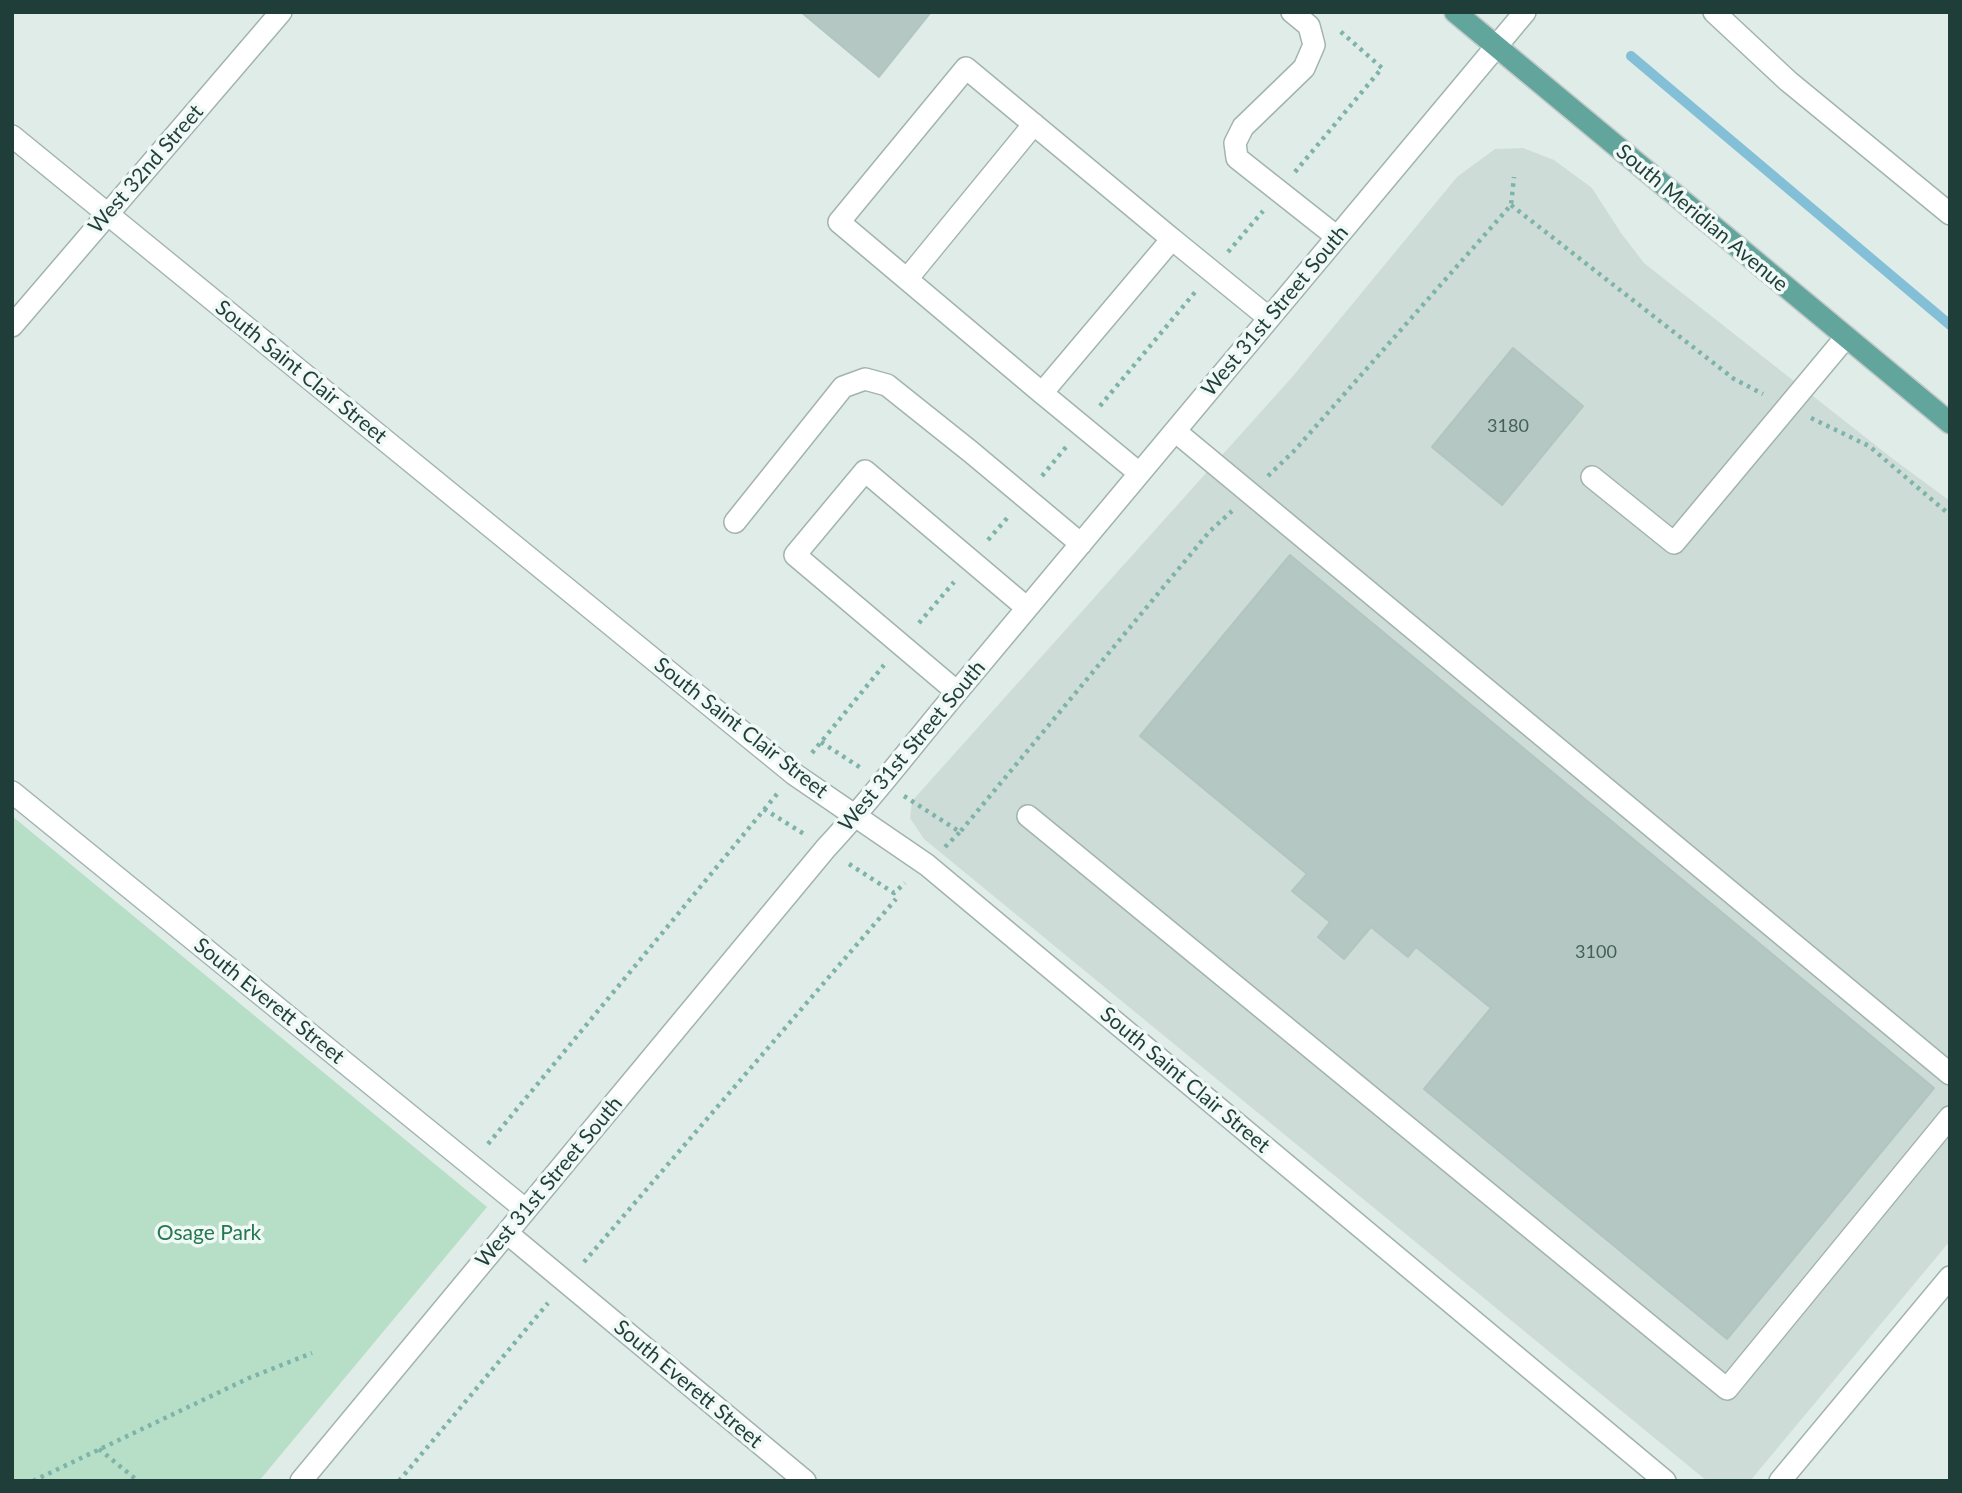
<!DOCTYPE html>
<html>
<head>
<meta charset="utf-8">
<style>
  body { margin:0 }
  #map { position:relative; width:1962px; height:1493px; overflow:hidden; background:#e0ece8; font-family:Lato,sans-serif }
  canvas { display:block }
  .frame { position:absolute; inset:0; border:14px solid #1f3e3a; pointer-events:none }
</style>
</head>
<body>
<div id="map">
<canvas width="1962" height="1493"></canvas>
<div class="frame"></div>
</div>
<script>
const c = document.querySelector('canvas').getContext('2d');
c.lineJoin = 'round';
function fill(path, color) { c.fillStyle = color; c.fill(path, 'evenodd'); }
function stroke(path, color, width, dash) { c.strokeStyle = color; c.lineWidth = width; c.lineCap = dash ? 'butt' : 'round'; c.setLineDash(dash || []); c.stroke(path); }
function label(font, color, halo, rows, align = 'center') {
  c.font = font + ' Lato,sans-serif'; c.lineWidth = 7; c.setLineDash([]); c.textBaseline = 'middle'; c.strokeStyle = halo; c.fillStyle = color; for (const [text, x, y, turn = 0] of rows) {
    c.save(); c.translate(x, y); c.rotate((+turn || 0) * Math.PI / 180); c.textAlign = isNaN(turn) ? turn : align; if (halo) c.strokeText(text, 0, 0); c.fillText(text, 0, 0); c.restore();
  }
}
const built = new Path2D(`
  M1523,148L1554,160L1592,188L1621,233L1644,263L1893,459L1950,501V1241L1750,1481H1707L924,839L910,818L912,801L1293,376L1457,177L1495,149Z`);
const green = new Path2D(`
  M12,816L487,1207L259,1481H12Z`);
const stream = new Path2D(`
  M1631,56L1950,325`);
const building = new Path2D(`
  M801,12H931L879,77Z
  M1513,348L1583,406L1502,505L1432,447Z
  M1290,555L1934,1088L1727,1339L1424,1089L1491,1008L1416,947L1408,957L1371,927L1344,959L1318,937L1330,922L1292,891L1307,874L1140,736Z`);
const path = new Path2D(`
  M1295,172L1382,68L1340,31
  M1511,205L1734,379L1763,394
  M1228,252L1263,211
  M1100,406L1196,291
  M1811,418L1869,446L1950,515
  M1042,476L1066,447
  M1268,476L1295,450L1511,205L1514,177
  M988,540L1008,517
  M919,623L954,582
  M821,742L861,768
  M812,753L884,665
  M904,796L960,832L1210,531L1232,511
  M764,809L804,834
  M945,847L960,832
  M849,864L894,893L905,883
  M488,1144L777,794
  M584,1262L896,899
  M99,1449L138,1481
  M33,1481L249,1378L312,1353
  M399,1481L548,1303`);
const minor = new Path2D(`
  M1292,12L1309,26L1314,45L1304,68L1243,127L1235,143L1237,158L1337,237
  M1714,12L1788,81L1950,214
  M12,136L794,774L927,865L1665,1481
  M907,279L1034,124
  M12,326L281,12
  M1042,393L839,222L966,68L1172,239
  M1175,431L1950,1074
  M1139,473L1042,393L1172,239L1269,318
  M1592,477L1674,543L1846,337
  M735,522L843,387L865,379L887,385L971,452L1081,544
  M957,692L795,555L865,471L1027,608
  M12,792L526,1210
  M1028,816L1727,1389L1950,1117
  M507,1233L805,1481
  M301,1481L826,848C872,799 913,744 957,692L1525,12
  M1780,1481L1950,1277`);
const major = new Path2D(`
  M1455,12L1950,423`);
const numberNames = [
  ["3180",1508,426],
  ["3100",1596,952]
];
const streetNames = [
  ["West 32nd Street",146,169,-49],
  ["South Meridian Avenue",1702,218,40],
  ["West 31st Street South",1275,311,-50],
  ["South Saint Clair Street",301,372,39],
  ["South Saint Clair Street",741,728,38],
  ["West 31st Street South",912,746,-50],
  ["South Everett Street",269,1001,39],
  ["South Saint Clair Street",1185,1080,40],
  ["West 31st Street South",549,1182,-50],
  ["South Everett Street",688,1384,40]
];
const parkNames = [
  ["Osage Park",209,1233]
];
fill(built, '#cedcd8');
fill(green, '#b7dfc7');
stroke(stream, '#83bfd6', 10);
fill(building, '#b5c7c2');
stroke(building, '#b2c6c0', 2);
stroke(minor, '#a2b4b0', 24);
stroke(major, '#c0c9c8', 24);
stroke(path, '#7eb3a9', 4.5, [3.5, 5]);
stroke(minor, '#fff', 21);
stroke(major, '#61a59c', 21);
label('18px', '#44605c', null, numberNames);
label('21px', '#1f3e3a', '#f1f9f6', streetNames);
label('21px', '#267850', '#f1f9f6', parkNames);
</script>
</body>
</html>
